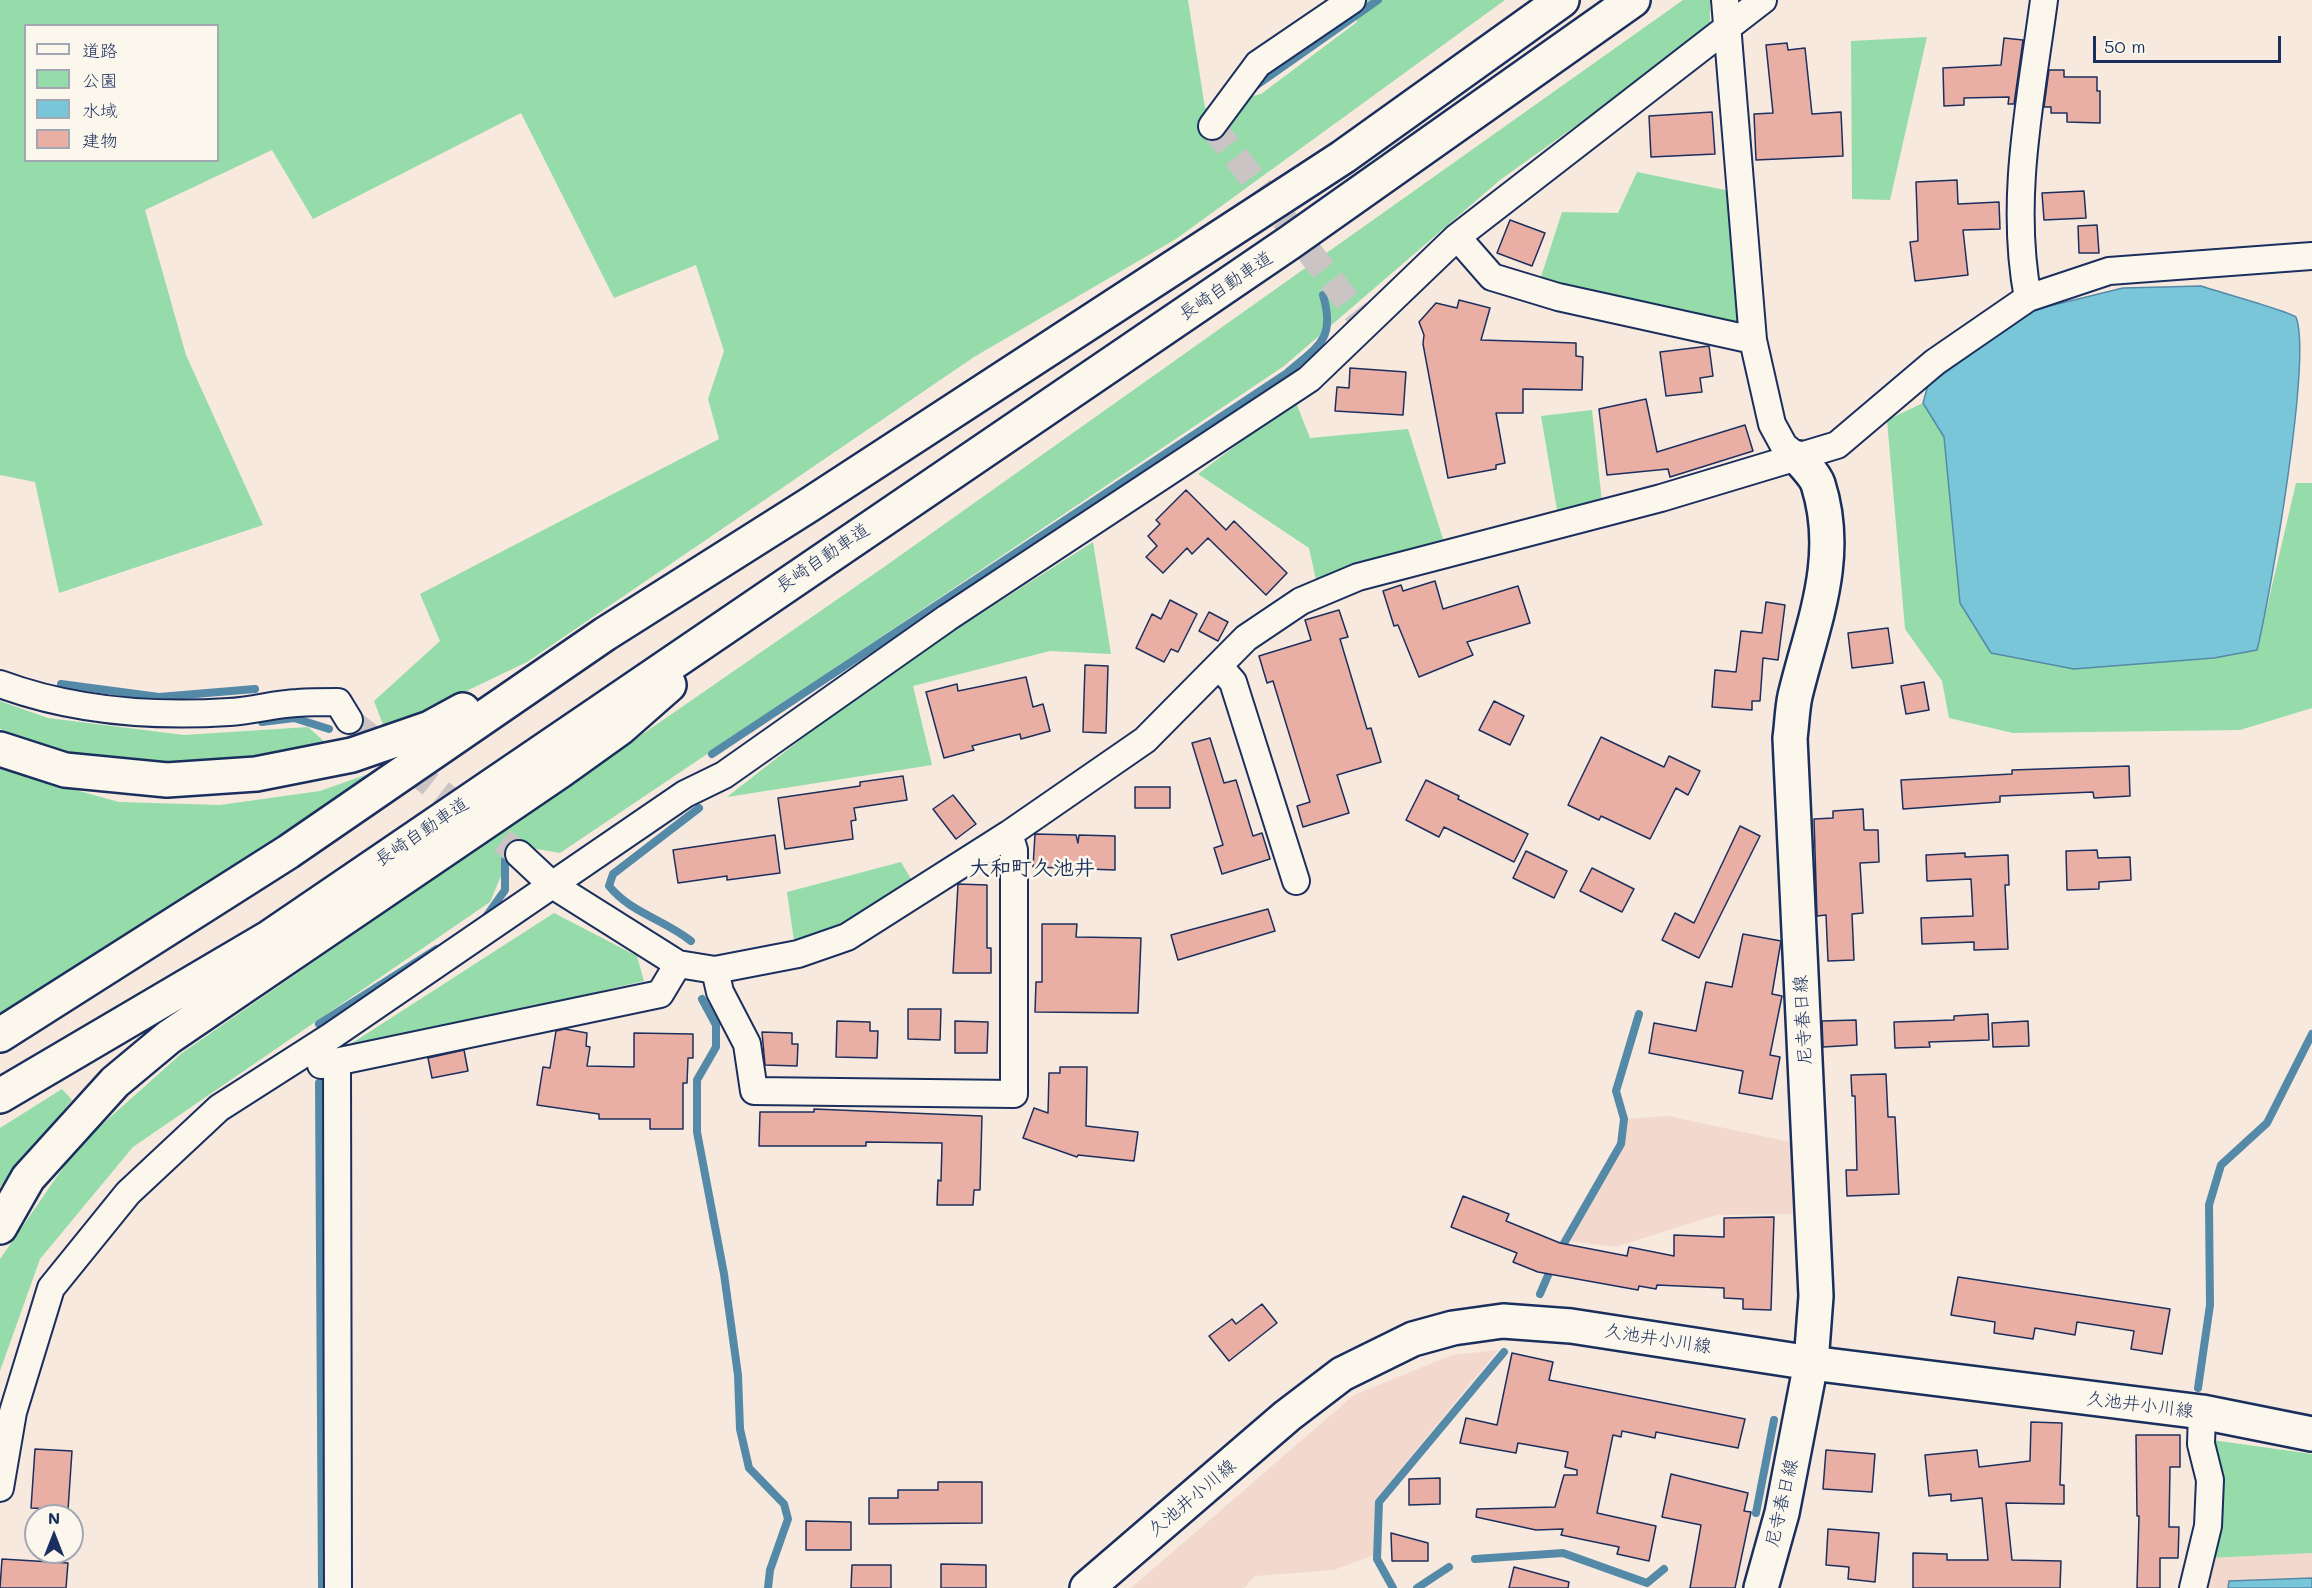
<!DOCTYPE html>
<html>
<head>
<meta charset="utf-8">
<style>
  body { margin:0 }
  #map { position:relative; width:2312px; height:1588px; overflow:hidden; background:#f7e9de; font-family:Mali,"Klee One",sans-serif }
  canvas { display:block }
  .legend { position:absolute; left:24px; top:24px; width:195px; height:138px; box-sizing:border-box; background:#fbf7ec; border:2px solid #a1a7b3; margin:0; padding:8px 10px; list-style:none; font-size:18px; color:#1b2f5e }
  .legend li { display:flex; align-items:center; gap:12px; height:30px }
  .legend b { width:30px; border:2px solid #a1a7b3 }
  .north { position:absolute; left:24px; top:1504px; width:60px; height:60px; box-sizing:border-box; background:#fbf7ec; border:2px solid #a1a7b3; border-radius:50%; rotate:0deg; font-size:16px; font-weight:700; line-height:24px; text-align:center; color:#1b2f5e }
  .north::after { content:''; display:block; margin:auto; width:21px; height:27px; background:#1b2f5e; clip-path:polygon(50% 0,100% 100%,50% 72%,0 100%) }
  .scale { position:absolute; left:2093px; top:36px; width:188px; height:27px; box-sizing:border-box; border:3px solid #1b2f5e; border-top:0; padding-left:8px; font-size:18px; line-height:21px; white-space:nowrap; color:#1b2f5e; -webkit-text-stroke:4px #fbf7ec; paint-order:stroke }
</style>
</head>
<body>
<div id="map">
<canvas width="2312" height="1588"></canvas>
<ul class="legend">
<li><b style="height:8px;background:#fbf7ec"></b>道路</li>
<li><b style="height:16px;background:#95dcaa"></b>公園</li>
<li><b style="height:16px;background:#7ac6d9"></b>水域</li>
<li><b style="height:16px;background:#e9afa5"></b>建物</li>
</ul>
<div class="north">N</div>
<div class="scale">50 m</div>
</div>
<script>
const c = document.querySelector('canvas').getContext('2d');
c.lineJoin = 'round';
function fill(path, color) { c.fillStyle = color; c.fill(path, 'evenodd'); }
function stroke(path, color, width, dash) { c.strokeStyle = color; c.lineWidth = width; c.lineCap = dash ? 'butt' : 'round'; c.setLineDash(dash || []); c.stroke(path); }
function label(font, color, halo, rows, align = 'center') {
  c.font = font + ' Mali,"Klee One",sans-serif'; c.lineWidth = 5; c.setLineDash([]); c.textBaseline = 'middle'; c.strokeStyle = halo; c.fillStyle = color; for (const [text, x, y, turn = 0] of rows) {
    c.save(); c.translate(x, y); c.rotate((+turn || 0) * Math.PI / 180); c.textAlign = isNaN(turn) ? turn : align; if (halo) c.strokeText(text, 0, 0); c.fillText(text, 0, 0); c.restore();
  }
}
const built = new Path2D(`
  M1668,1116L1795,1143L1799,1214L1717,1215L1615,1247L1564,1240L1621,1144L1624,1119Z
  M1498,1350L1375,1500L1374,1555L1334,1570L1255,1576L1244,1588H1131L1354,1395L1452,1355Z
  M2312,1544V1588H2203L2210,1558L2311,1553Z`);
const green = new Path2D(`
  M0,0H1188L1205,108L1261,94L1357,22L1351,0H1505L1176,239L974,357L527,662L385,730L374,701L440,641L420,594L719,439L708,399L724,351L696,265L614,298L521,113L313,219L272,150L145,210L186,355L263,525L59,593L35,482L0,475ZM26,26H218V160H26Z
  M1683,0H1710V30L1500,180L1284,366L560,853L514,845L490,902L133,1147L40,1259L0,1371V1259L78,1146L182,1053L884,567Z
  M1927,37L1890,200L1852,199L1851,41Z
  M1637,172L1730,191L1739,328L1539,283L1562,212L1618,213Z
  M1923,403L1944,437L1960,603L2257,650L2296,483H2312V708L2240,730L2013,733L1949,718L1942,681L1905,629L1887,420Z
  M1297,405L1310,438L1408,429L1444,542L1316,580L1309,548L1198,474L1247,437Z
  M1592,410L1602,502L1557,510L1541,416Z
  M1093,542L1111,654L1050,651L913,686L932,765L727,797L878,679Z
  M0,701L48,718L184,735L308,727L335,751L235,763L93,760L0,729Z
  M416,757L0,1016V769L119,802L220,805L320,791Z
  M901,862L914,884L840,931L794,941L787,892Z
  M554,913L637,956L644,981L335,1054Z
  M62,1089L72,1100L0,1187V1128Z
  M2212,1440L2312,1454V1553L2210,1558L2222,1511Z`);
const water = new Path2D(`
  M2201,286C2215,291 2289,311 2296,317C2312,358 2271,592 2257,650L2214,658L2074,669L1991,653L1960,603L1944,437L1923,403L1928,385L2033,310L2123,288Z
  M2312,1578V1588H2228L2229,1581Z`);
const stream = new Path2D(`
  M1254,87L1378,0
  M61,684L159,697L255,689
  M262,722L294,718L329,729
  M712,754L1287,373C1318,346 1336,340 1323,295
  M485,918L505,890V860
  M691,941C663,919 631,913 609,886L613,874L699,808
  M702,999L716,1025V1047L697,1080V1132L724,1274L738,1375L740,1429L749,1468L784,1504L788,1519L770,1570L768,1588
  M319,1024L437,949
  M319,1083L322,1588
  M1559,1252L1621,1144L1624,1119L1616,1091L1639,1014
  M1540,1294L1552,1266
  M2198,1388L2210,1305L2209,1205L2221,1165L2267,1123L2312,1034
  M1756,1513L1774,1420
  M1475,1559L1563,1553L1647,1583L1664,1569
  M1393,1588L1377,1559L1379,1502L1504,1352
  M1417,1588L1449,1567`);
const building = new Path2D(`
  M2004,38L2023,40L2014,104H2008L2009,97L1964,98V105L1944,106L1943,68L2001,65Z
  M1787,43L1788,50L1805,48L1812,114L1841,112L1843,156L1756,160L1754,114L1773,113L1766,45Z
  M2049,70H2064V77H2097V91H2100V123L2067,122V113H2051V107H2044Z
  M1712,112L1715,154L1651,157L1649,116Z
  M1957,180L1958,204L1999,202L2000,229L1963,230L1968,275L1915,281L1910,242L1918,241L1916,182Z
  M2084,191L2086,218L2044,220L2042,193Z
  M1510,220L1545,233L1532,266L1497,253Z
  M2097,225L2099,253H2079L2078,226Z
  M1459,300L1490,308L1481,340L1576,343V356L1583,357L1582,390L1523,389V413H1496L1505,463L1496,465V469L1448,478L1423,344L1424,335L1419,322L1436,303L1457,308Z
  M1709,346L1713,376L1700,378L1702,392L1666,396L1660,352Z
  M1350,368L1406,372L1403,415L1335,411L1337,387L1349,388Z
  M1646,399L1657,452L1745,425L1753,451L1670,477L1668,469L1607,475L1599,409Z
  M1186,490L1226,530L1234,521L1287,573L1266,595L1208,538L1192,554L1187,548L1163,573L1146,557L1157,546L1148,536L1160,524L1156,520Z
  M1435,581L1443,609L1518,586L1530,623L1467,642L1473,655L1419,677L1398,625L1394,626L1383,591L1401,585L1403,591Z
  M1170,600L1197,614L1178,652L1171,649L1164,662L1136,648L1152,614L1161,619Z
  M1766,602L1785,605L1778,660L1763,658L1760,701H1752V710L1712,707L1715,670L1736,672L1741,631L1762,633Z
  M1339,610L1348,637L1340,639L1367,729L1371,728L1381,762L1337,775L1349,813L1303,827L1297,806L1310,802L1273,681L1267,683L1259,656L1311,640L1305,620Z
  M1209,612L1228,622L1218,641L1199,631Z
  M1888,628L1893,663L1852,668L1848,633Z
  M1085,665L1108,666L1106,733L1083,732Z
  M1026,677L1033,707L1043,704L1050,731L1021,739L1020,734L972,746L974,750L944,758L926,692L957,684L958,691Z
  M1924,682L1929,710L1906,714L1901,686Z
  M1494,701L1524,716L1510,745L1479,730Z
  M1601,737L1664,767L1669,756L1700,771L1688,795L1676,788L1650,839L1601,816L1599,820L1568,805Z
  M1210,738L1224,783L1236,780L1253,836L1262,833L1270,859L1222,874L1214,848L1223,845L1192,743Z
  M2129,766L2130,796L2094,798L2093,792L2000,796V802L1903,809L1901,780L2012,774V770Z
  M903,776L907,800L854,808L856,820L851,821L853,839L785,849L778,798L860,786V782Z
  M1426,780L1459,796L1458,799L1528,834L1514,862L1444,827L1439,837L1406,820Z
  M1135,787H1170V808H1135Z
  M953,795L976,824L956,839L933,809Z
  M1863,809L1864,830H1878L1879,862L1860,863L1863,913L1852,914L1854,960L1828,961L1826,915L1817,916L1814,819L1833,818V811Z
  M1740,826L1760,836L1699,958L1662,940L1675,913L1694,923Z
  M1035,834L1076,835L1078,843L1079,835L1115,836V870L1033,867Z
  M775,835L780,873L727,880V876L678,883L673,850Z
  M2097,850L2098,858L2130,857L2131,880L2099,882V889L2067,890L2066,851Z
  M1526,851L1567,871L1554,898L1513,878Z
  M1965,853V857L2008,855L2009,885H2005L2008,949L1974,950V942L1922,944L1921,918L1973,916L1971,879L1927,881L1926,855Z
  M1592,868L1634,889L1622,912L1580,891Z
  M958,884L987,885V948H991V973H953Z
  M1268,909L1275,931L1178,960L1171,935Z
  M1042,924H1077L1076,937L1141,938L1138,1013L1035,1012L1036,982H1042Z
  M1743,934L1781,941L1772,994L1782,996L1770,1055L1780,1057L1772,1099L1739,1093L1743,1071L1649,1053L1654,1023L1696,1031L1706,982L1732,987Z
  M908,1009H941L940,1040L908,1039Z
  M1988,1014L1989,1040L1929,1042L1930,1047L1895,1048L1894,1022L1954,1020V1016Z
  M1856,1020L1857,1045L1823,1047L1822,1021Z
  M837,1021L870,1022V1031H878L877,1058L836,1057Z
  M955,1021L988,1022L987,1053H955Z
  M2028,1021L2029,1046L1993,1047L1992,1023Z
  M565,1029L587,1033L586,1046L590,1047L587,1066L634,1067V1033L693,1034V1058H688L687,1083H683V1129H650V1119H599V1114L537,1105L543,1067L550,1068L556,1031Z
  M762,1032L792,1033V1044H798L797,1066L765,1065Z
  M464,1050L468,1071L432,1078L428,1058Z
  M1060,1067H1087L1086,1126L1138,1132L1134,1161L1078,1155L1077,1157L1023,1138L1034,1108L1048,1113L1049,1073H1060Z
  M1886,1074L1888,1117H1895L1899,1194L1847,1196L1846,1170H1857L1855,1096H1852L1851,1075Z
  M814,1109L982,1116L980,1190H974L973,1205H937L938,1180L941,1181L942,1143L866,1142V1146H759L760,1112H814Z
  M1463,1196L1509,1214L1506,1221L1560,1243L1627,1256L1629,1247L1674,1256V1235L1724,1237V1218L1774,1217L1771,1310L1743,1309V1299L1724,1298V1288L1657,1285L1656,1289L1639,1286L1638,1290L1538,1272L1513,1262L1517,1253L1451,1227Z
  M1958,1277L2170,1309L2162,1354L2131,1349L2134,1331L2077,1322L2075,1335L2035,1328L2033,1339L1994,1333L1995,1322L1951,1315Z
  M1262,1304L1277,1323L1229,1361L1209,1336L1232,1319L1236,1324Z
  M1512,1353L1553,1362L1549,1380L1745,1419L1738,1448L1656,1432L1655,1438L1622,1431L1621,1437L1613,1435L1597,1513L1656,1526L1649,1561L1617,1554L1619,1547L1561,1535L1563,1529L1536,1530L1476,1517L1477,1509L1555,1507L1564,1475H1577V1470L1565,1467L1568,1452L1518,1443L1516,1453L1460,1443L1466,1418L1497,1425Z
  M2031,1422L2062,1423L2060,1485H2064V1504L2006,1503L2012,1560L2061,1561L2060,1588H1913V1553L1947,1554V1560H1988L1982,1498L1951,1501V1494L1929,1496L1925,1455L1977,1450L1979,1467L2030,1461Z
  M2136,1435H2180V1467H2170L2169,1527H2179L2178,1558H2160V1588H2137L2139,1516H2137Z
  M35,1449L72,1451L68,1510L31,1508Z
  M1826,1450L1875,1454L1872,1492L1823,1489Z
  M1671,1474L1748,1493L1744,1511L1751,1512L1735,1588H1690L1701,1525L1662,1517Z
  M1440,1478V1504L1409,1505V1479Z
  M938,1482H982V1523L869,1524V1498H898V1490H938Z
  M806,1521L851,1522V1550H806Z
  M1828,1529L1879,1533L1875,1582L1848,1579L1849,1567L1826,1565Z
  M1391,1533L1428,1543V1561H1392Z
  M2,1559L68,1563L66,1588H0Z
  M941,1564L986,1565V1588H941Z
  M852,1565H891V1588H851Z
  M1514,1567L1569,1582L1568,1588H1509Z`);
const streetTunnel = new Path2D(`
  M1212,126L1366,325
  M349,720L519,854`);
const street = new Path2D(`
  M1725,0L1753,340L1772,424L1784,446L1799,458
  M1212,126L1258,64L1352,0
  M1457,237L1492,277L1558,297L1753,340
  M2028,298C2009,199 2031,99 2044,0
  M1219,666L1233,682L1296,881
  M0,684C73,711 152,717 229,712C252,711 274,704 297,703C311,702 324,702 338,702L349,720
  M519,854L551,884L678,964L715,970L798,954L847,937L1009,834L1145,740L1246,638L1301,601L1358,577L1661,498L1837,445L1935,362L2028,298L2109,271L2312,256
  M715,970L720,992L747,1044L754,1091L1014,1094V850L1009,834
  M337,1064L338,1588
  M321,1065L660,994L678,964
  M0,1488L13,1412L51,1288L128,1193L219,1108L330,1037L685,794L724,775L947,618L1309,379L1457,237L1763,0
  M2193,1588L2208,1526L2210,1480L2201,1444L2202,1412`);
const secondary = new Path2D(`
  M1087,1588L1287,1416L1342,1374L1413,1339L1453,1328L1503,1321L1571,1326L1811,1363L2202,1412L2312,1434
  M1761,1588L1782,1513L1811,1363L1816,1296L1790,738C1792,724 1792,710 1795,696C1812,625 1842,559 1818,484C1815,475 1805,466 1799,458`);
const highway = new Path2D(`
  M0,749L65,770L167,780L256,774L352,755L430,728L463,710
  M0,1035L288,852L605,634L809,505L1343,157L1562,0
  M0,1096L270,937L1289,243L1633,0
  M0,1227L28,1178L115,1082L169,1037L560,771L620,728L669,685`);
const streetNames = [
  ["長崎自動車道",1226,286,-34],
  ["長崎自動車道",823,558,-34],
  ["長崎自動車道",422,832,-34],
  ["尼寺春日線",1803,1020,-93],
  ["久池井小川線",1658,1339,9],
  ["久池井小川線",2140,1405,7],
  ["久池井小川線",1192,1498,-40],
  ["尼寺春日線",1782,1503,-77]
];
const quarterNames = [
  ["大和町久池井",1032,869]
];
fill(built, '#f3d8cd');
fill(green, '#95dcaa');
fill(water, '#7ac6d9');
stroke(water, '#548aa8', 1.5);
stroke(stream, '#548aa8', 8);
fill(building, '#e9afa5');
stroke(building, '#1b2f5e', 1.5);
stroke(streetTunnel, '#cbc4c4', 26, [26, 13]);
stroke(street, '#1b2f5e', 30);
stroke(secondary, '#1b2f5e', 38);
stroke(highway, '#1b2f5e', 38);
stroke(street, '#fbf7ec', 26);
stroke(secondary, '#fbf7ec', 33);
stroke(highway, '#fbf7ec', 33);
label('18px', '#1b2f5e', '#fbf7ec', streetNames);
label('bold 21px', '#1b2f5e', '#fbf7ec', quarterNames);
</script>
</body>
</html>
